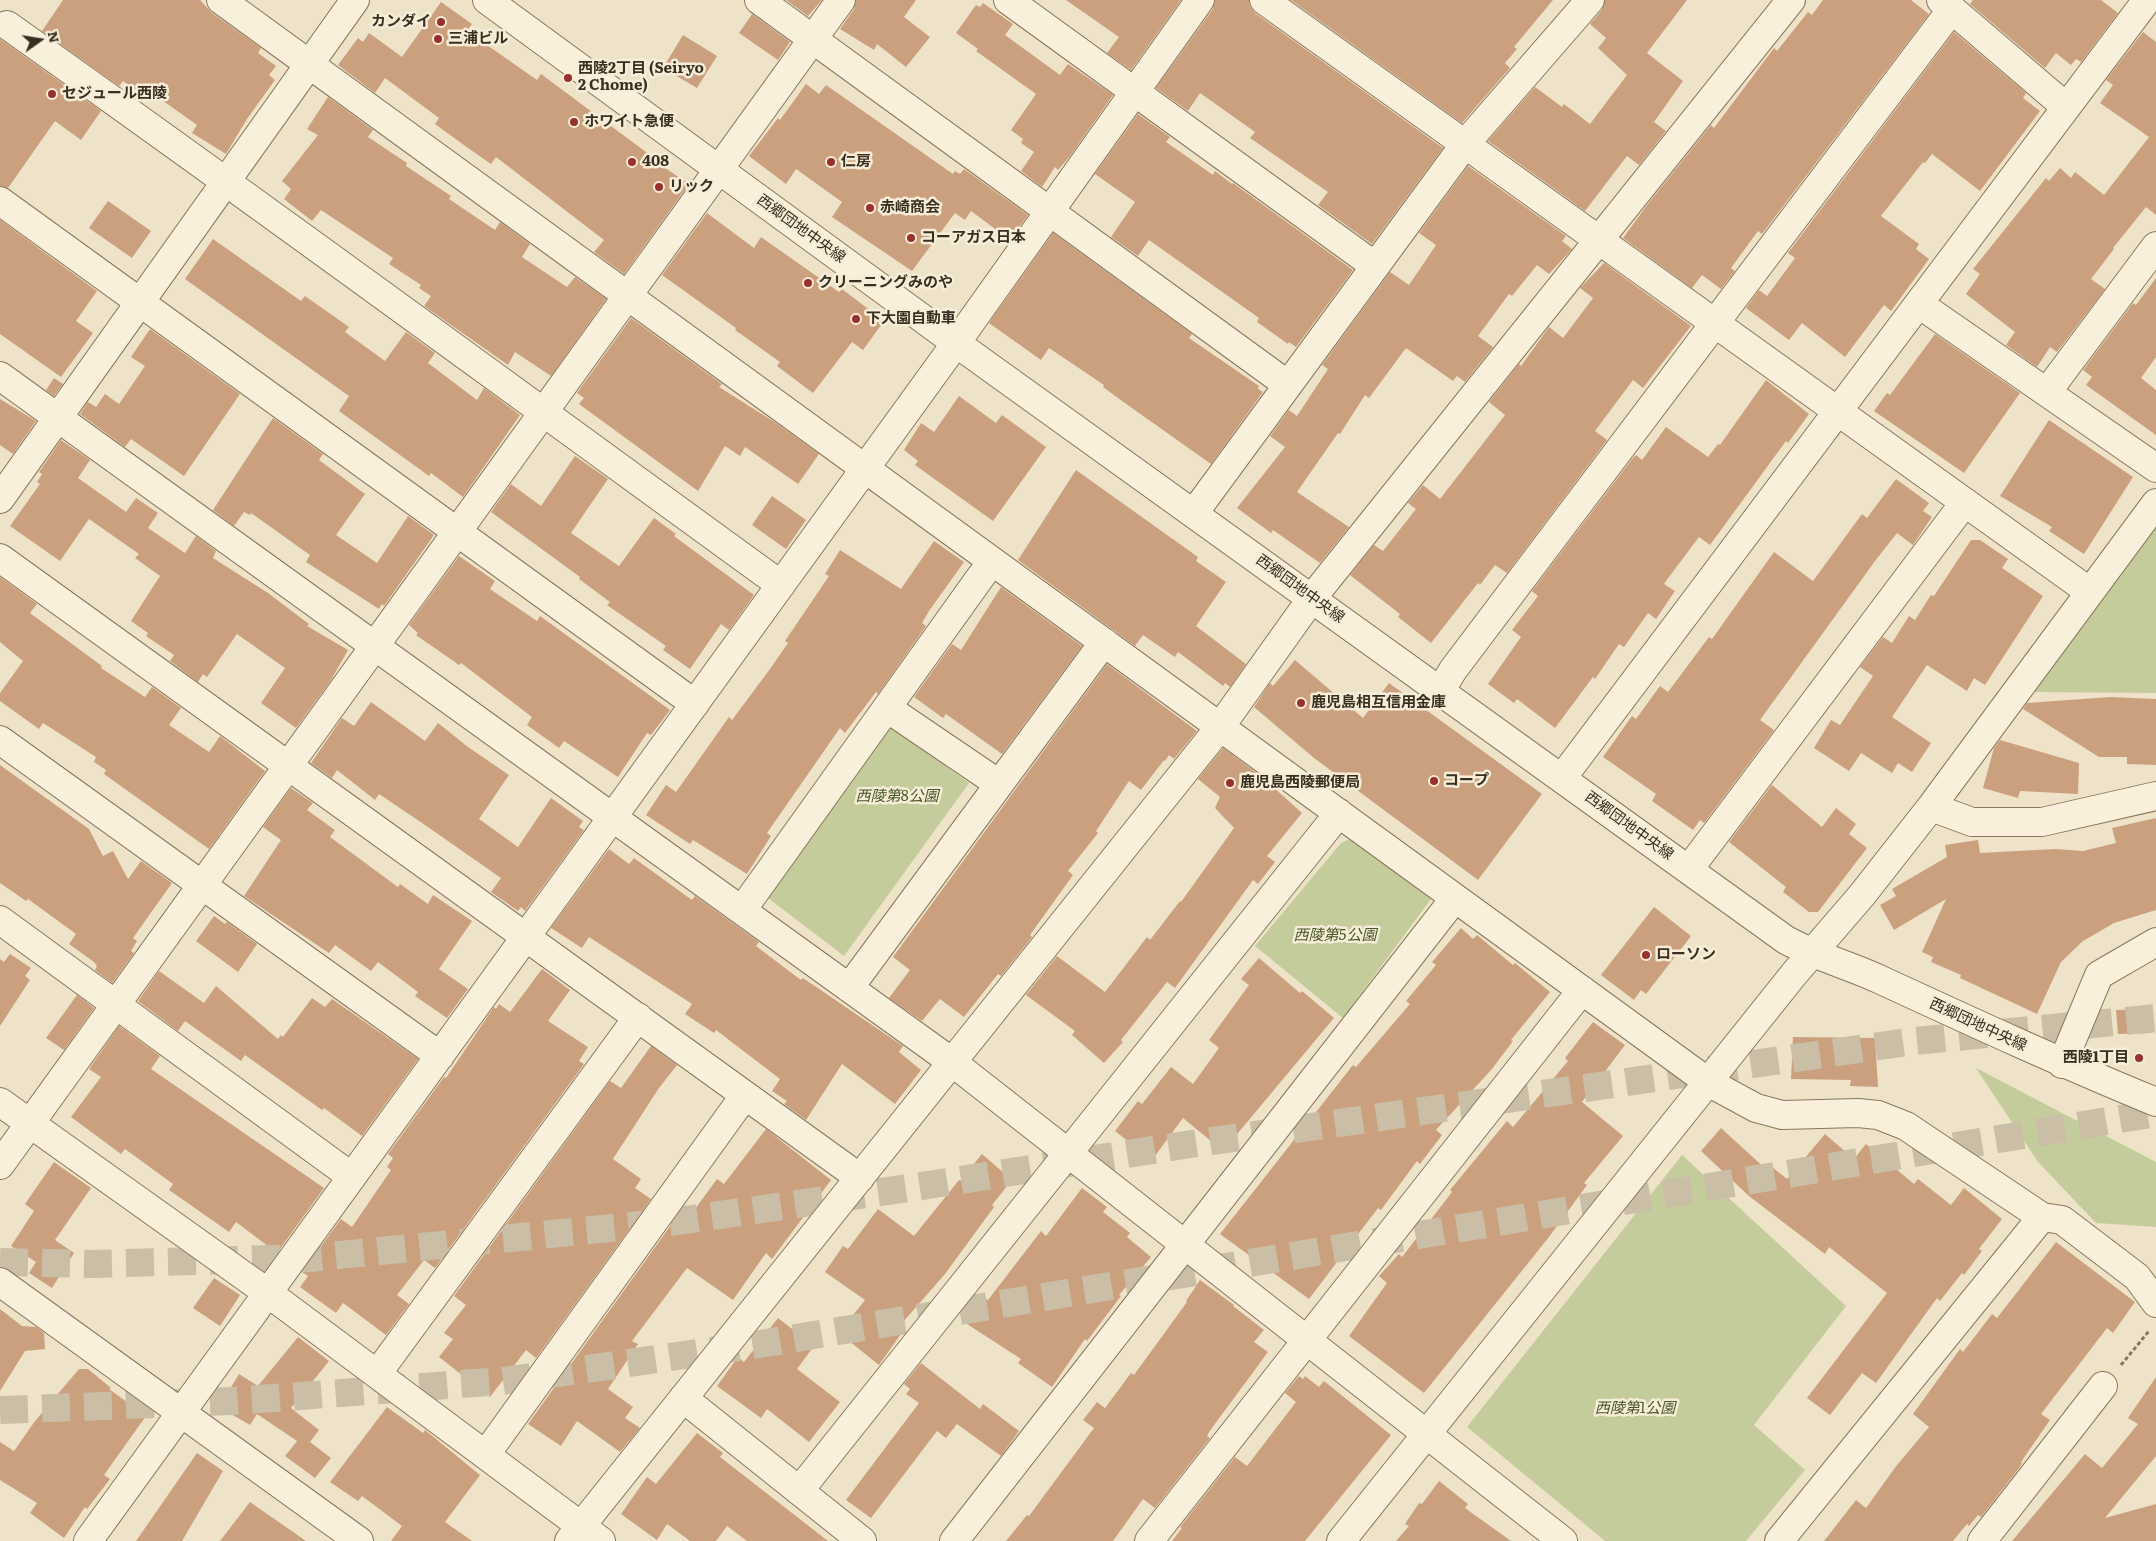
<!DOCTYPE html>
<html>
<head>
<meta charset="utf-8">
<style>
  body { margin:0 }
  #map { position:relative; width:2156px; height:1541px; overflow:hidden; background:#eee3c8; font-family:Literata,serif }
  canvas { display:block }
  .north { position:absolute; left:15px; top:15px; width:50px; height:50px; -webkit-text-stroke:4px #f5edd7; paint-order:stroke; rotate:77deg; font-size:14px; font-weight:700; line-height:20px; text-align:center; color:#3a2e20 }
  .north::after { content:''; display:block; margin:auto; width:18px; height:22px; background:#3a2e20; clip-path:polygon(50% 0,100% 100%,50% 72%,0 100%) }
</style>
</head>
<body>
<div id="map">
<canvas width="2156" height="1541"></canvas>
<div class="north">N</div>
</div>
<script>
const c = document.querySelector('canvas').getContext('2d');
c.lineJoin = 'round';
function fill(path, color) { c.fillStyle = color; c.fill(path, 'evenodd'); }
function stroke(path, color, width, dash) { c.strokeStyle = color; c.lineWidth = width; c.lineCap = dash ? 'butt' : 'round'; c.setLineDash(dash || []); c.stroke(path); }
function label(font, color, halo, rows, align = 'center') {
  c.font = font + ' Literata,"Noto Sans JP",serif'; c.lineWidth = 5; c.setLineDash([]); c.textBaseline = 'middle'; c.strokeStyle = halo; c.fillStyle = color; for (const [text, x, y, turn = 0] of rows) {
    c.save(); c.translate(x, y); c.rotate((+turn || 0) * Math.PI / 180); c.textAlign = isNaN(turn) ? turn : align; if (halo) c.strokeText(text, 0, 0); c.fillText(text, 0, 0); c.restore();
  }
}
const green = new Path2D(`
  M2156,524V693L2028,692Z
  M887,724L969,783L844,956L764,895Z
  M1352,838L1431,899L1343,1018L1255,946L1341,843Z
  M1976,1068L2156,1162V1227L2096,1223L2038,1162Z
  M1682,1155L1846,1306L1754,1425L1805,1470L1746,1541H1605L1467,1427Z`);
const building = new Path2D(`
  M63,0H200L212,13L261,48L258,53L276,66L269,75L275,80L247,119L226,154L192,133L197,125L156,96L152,101L123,81L119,86L42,31Z
  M786,0H822L808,16Z
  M856,0H916L904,17L930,37L906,67L877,44L874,50L840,29L854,9Z
  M1066,0H1181L1131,70L1107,53L1119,37Z
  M1215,0H1249L1250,7L1255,13L1443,148L1372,244L1318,205L1328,192L1250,138L1255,132L1200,93L1188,111L1156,88L1213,9Z
  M1291,0H1553L1514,47L1517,49L1505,63L1510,68L1462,123Z
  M1605,0H1687L1647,53L1683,81L1654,122L1666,131L1639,165L1627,156L1585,211L1488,141L1535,87L1562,107L1564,104L1590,124L1627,75L1598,48L1606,38L1590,24L1602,10Z
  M1823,0H1911L1929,14L1762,234L1758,231L1731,268L1735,271L1721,289L1702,275L1692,288L1623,238L1647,205L1711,125L1714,128L1774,48L1777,51L1808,12L1812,15Z
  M1973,0H2101L2118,13L2081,62L2076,59L2071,65L2056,53L2045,68L1970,4Z
  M441,2L472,24L467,31L537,80L541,74L650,155L649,157L689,184L624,274L594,252L604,240L496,157L491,164L468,148L435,124L439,118L385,78L375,93L338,65L358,38L363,42L369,33L402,57Z
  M983,3L1013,24L1005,35L1060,75L1068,64L1113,95L1070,156L1058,170L1055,167L1042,187L1021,171L1034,152L1021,143L1023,139L1011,130L1036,94L976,51L978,49L956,33L976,5L980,7Z
  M752,14L790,42L778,60L739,33Z
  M1954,32L2026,93L2023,98L2040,111L1980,191L1932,154L1925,163L1923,162L1881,216L1919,244L1916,249L1929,259L1891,311L1884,305L1845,357L1802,323L1789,340L1746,308L1759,290L1767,296L1795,258L1788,253Z
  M2143,32L2156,42V215L2146,207L2113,248L2114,249L2091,279L2105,289L2057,352L2050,347L2037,367L2006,345L2015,332L1966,294L1980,274L1973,269L2046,178L2049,181L2060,168L2071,178L2075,172L2104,195L2149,137L2100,103L2113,85L2106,80Z
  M683,35L717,56L697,88L663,68Z
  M0,39L101,111L81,140L55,121L8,188L0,186Z
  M806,84L819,94L826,85L953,174L955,171L960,174L964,169L1028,215L1010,240L971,211L965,220L955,213L912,271L832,217L842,202L796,169L786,184L749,156L778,118L780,120Z
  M328,97L373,130L368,137L407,163L406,166L451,196L449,199L495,230L500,222L530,244L522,257L567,287L575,277L606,299L551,376L515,352L508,365L424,306L431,296L419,288L421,285L389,264L393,258L321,210L312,221L284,199L291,189L282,181L318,135L307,129Z
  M1138,114L1170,137L1166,142L1213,175L1215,171L1232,184L1233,183L1353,270L1296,347L1289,342L1288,344L1257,322L1259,318L1149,240L1138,256L1111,237L1135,202L1095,174Z
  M1468,166L1566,236L1562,241L1572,249L1549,274L1537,265L1512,296L1509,294L1478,336L1493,347L1465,382L1457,376L1453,381L1406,348L1369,398L1365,395L1340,434L1338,433L1297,492L1349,527L1320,563L1273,530L1271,533L1237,508L1285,447L1270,436L1289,410L1297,416L1328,369L1322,365L1390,272L1409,285L1436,245L1419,233Z
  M108,201L151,231L132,258L89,228Z
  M707,213L754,248L761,237L839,292L842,289L884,321L863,350L852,342L813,393L777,366L780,362L735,330L736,328L662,275Z
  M0,220L97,291L76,321L93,333L61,377L0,334Z
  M1053,233L1192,334L1189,338L1259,386L1258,389L1263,392L1211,464L1122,401L1103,387L1104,385L1049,348L1041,360L989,323Z
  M213,239L301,301L305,296L349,327L345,332L385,361L406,332L435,353L428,363L477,400L484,388L520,415L463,497L431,473L429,476L339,411L349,396L185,279Z
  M1604,263L1691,326L1643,388L1633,380L1595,431L1607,440L1507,573L1495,565L1480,585L1478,583L1431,643L1398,617L1400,614L1350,575L1374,545L1383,551L1416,509L1408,503L1423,485L1440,499L1505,415L1489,402L1519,364L1521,366L1549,327L1563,338L1593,298L1580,288Z
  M2156,278V357L2141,378L2156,390V435L2086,385L2092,377L2083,370L2130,307L2133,303L2136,305Z
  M631,318L722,384L719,387L776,423L819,454L798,484L745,447L740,456L725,446L698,491L579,404L584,398L577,393Z
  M150,329L240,394L184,476L131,439L125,447L80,414L88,402L96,407L105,394L119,404L145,366L131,357Z
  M1935,334L2020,393L1964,473L1874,411L1887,393L1890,395Z
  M54,378L63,384L54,396L46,390Z
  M1766,380L1809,414L1788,443L1786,441L1710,545L1699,537L1666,581L1664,584L1675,591L1656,619L1648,613L1624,647L1619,644L1595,679L1593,677L1555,728L1517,699L1514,703L1488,684L1521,637L1512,630L1538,596L1532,591L1632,459L1636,455L1642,460L1666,427L1708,457L1718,444L1720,445Z
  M959,396L996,423L1002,415L1046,447L993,521L915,465L918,461L904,450L921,423L934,432Z
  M0,399L36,421L13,454L0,445Z
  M273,418L323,454L319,460L365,494L336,535L377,563L408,516L434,535L384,606L382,604L379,609L306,562L310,555L251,513L250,515L244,512L234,526L213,510Z
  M2049,420L2133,477L2084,554L2049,531L2052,527L2000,496Z
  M61,440L90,460L78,478L126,512L136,498L158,513L148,528L185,553L196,536L216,551L213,558L268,593L309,624L307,626L348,650L331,680L296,728L261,703L285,668L237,634L207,677L203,674L198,682L170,661L174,655L146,636L148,633L131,621L160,576L135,558L139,554L89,519L60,561L10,526L40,484L37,482L42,474L39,472Z
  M575,456L608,479L571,533L619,566L654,518L676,534L674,536L754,595L729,630L721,624L690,669L663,650L666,646L607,605L610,602L579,579L580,577L491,512L511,484L541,506Z
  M1076,470L1198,557L1196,561L1226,582L1196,626L1246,664L1230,687L1225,683L1223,686L1178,652L1175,657L1143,635L1135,646L1018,560Z
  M1896,479L1929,503L1923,511L1932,517L1913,545L1897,533L1875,561L1760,720L1774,730L1704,823L1700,820L1693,830L1652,801L1656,794L1603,757L1632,716L1636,719L1660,686L1668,692L1709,637L1712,639L1774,552L1813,581L1862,514L1867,518Z
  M772,496L806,520L786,549L752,525Z
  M1971,540H1980L2008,559L2002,568L2043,596L1985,685L1974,678L1967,691L1927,665L1892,717L1931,743L1912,772L1898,763L1892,773L1861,753L1849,771L1814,748L1831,720L1840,725L1873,676L1860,667L1883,637L1892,643L1909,616L1915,620L1931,595L1934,596Z
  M934,541L964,562L929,611L922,623L926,626L878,694L876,692L845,733L840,728L767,833L771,836L747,874L693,840L690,844L646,815L666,785L676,792L729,717L732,720L770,669L788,643L785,641L829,576L825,574L840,550L901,589Z
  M459,556L495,581L490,589L537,621L540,616L670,710L651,735L647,733L618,777L564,741L559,748L527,725L532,717L461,663L459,665L416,635L418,633L409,625Z
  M0,577L37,604L30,613L102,666L101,668L145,697L152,687L181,708L169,725L209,752L220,736L265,771L209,849L104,774L106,770L94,762L96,757L43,723L39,729L0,701V693L23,661L0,642Z
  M1001,587L1082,646L1002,754L946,714L943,718L914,697L952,644L961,650Z
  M1295,660L1363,718L1389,683L1542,794L1478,880L1314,758L1254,707L1270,683L1273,686Z
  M1107,664L1197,731L1174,759L1169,755L1165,761L1164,760L1141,790L1129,781L1096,831L1098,833L1068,871L1073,875L1030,935L1032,937L1001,976L998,974L964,1017L940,999L922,1021L889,998L910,970L893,957Z
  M2110,697L2156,699V765L2127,764V757H2099L2023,709L2027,703Z
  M371,702L425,741L438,723L468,747L509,775L479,819L518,847L551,798L583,821L579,827L584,830L525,911L521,907L518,911L491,892L501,878L425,825L379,794L375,800L337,770L332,778L311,763L342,718L354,726Z
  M2000,740L2079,763L2078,794L2020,791L2018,798L1983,788L1994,748Z
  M1223,748L1262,777L1302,813L1267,856L1275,862L1258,884L1253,880L1175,988L1167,982L1121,1040L1123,1042L1104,1063L1072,1035L1075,1031L1026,995L1057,956L1105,992L1147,937L1150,940L1180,901L1181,902L1234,828L1215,808L1220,797L1198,779Z
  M0,765L89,829L103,856L113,851L128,879L141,861L172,883L133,938L137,941L131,951L134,953L112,983L95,970L97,966L94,962L69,944L76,934L28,899L26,901L0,883Z
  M1772,785L1822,827L1836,808L1856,824L1849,834L1867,848L1818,912H1809L1783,892L1786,887L1729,842Z
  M291,788L313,803L307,810L335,830L330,837L398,887L400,884L428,904L433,895L472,921L439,969L468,989L447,1018L415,996L418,992L378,962L371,971L335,945L329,953L244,896L281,840L263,827Z
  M2156,818V910L2114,923L2083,941L2061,962L2037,1014L1960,978L1961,975L1931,962L1933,957L1922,952L1946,899L1894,930L1880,905L1896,896L1892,889L1947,857L1945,845L1978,840L1980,853L2055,849L2083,851L2116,843L2112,828Z
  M609,849L629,864L634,858L692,900L695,896L759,942L756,946L801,980L803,978L903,1046L899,1052L921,1070L895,1104L842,1064L806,1120L784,1104L787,1101L772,1091L780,1079L716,1030L714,1033L685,1014L692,1004L589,937L582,948L551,928Z
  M1654,907L1691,936L1646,994L1641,990L1634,1000L1601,975Z
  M214,916L225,924L227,922L257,944L238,972L196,941Z
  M1461,928L1473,939L1477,935L1513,965L1515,963L1550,992L1511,1040L1513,1041L1492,1069L1436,1130L1442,1135L1420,1164L1417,1161L1381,1210L1378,1208L1309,1299L1220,1234L1353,1065L1356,1067L1410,1004L1406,1001L1436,965L1432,962Z
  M10,954L31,968L25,976L30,980L0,1026V959L4,962Z
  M1259,958L1300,993L1302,991L1334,1018L1223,1151L1183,1118L1152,1160L1115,1131L1138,1101L1142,1104L1171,1067L1193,1084L1219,1048L1209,1040L1249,985L1241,979Z
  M542,969L570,990L548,1021L588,1047L579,1061L584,1064L435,1268L424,1260L397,1295L409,1304L386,1335L343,1303L336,1313L300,1287L308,1276L302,1272L341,1219L352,1227L391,1170L387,1167L393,1158L388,1154L444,1077L446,1078L494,1007L496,1009L499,1004L510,1012Z
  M159,971L204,1003L216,986L278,1039L281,1035L283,1037L312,998L325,1007L332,999L418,1059L362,1136L324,1108L322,1110L245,1055L241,1061L185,1021L178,1031L138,1001Z
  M77,995L94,1008L64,1050L46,1038Z
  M2151,1009V1033L2118,1034L2116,1010Z
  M1593,1022L1625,1045L1582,1102L1623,1136L1584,1183L1587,1185L1549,1237L1424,1393L1349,1336L1387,1283L1379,1276L1399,1254L1402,1257L1452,1192L1450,1190L1507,1121L1513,1127L1568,1061L1565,1058Z
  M119,1026L160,1056L151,1069L324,1188L277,1253L236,1222L229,1232L169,1190L173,1184L125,1149L121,1154L71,1117L101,1077L89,1069Z
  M1793,1037L1875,1038L1878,1087L1850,1086L1851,1080L1791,1079Z
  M651,1046L677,1065L659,1088L613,1159L641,1179L635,1188L651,1199L536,1358L526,1350L490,1397L439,1357L453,1339L444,1333L466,1305L454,1296L610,1081L621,1088Z
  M1721,1128L1768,1171L1772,1167L1787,1179L1825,1134L1854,1159L1866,1144L1914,1184L1918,1179L1951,1205L1964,1188L2002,1219L1979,1249L1982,1251L1964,1275L1962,1273L1940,1301L1937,1298L1876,1383L1862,1373L1830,1415L1807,1398L1887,1293L1829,1247L1825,1254L1775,1216L1749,1196L1701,1151Z
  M766,1129L831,1180L772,1259L766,1253L733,1300L687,1268L632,1341L638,1344L608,1389L633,1407L625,1418L640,1428L620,1452L577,1421L561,1446L528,1424L676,1218L684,1224L717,1179L724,1184Z
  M982,1154L1012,1180L992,1205L994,1207L945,1274L896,1330L901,1334L879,1365L839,1333L865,1300L825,1272L843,1246L848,1249L878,1209L914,1236L959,1180L960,1181Z
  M54,1162L91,1188L55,1240L74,1253L52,1288L29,1273L36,1262L11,1246L34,1211L25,1204Z
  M1082,1188L1107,1207L1103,1212L1130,1233L1127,1237L1151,1257L1119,1295L1121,1296L1087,1341L1085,1339L1052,1387L1018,1363L1021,1359L967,1324L984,1298L988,1300L1041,1231L1046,1236Z
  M2056,1242L2135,1302L2113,1333L2107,1328L2041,1414L2050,1420L2021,1462L2022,1463L2019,1468L1981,1517L1978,1515L1969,1526L1967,1524L1953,1541H1824L1856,1500L1866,1508L1897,1465L1929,1427L1913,1414L1960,1349L1963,1352L1992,1314L1997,1318Z
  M214,1278L240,1295L220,1326L193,1308Z
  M1200,1280L1234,1305L1233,1306L1264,1330L1254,1342L1268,1352L1209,1432L1207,1436L1210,1438L1155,1508L1143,1499L1113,1541H1006L1027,1515L1029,1516L1094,1428L1083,1420L1097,1402L1105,1408L1131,1373L1134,1375L1187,1302L1186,1301Z
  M0,1309L22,1326L36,1327L44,1333L45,1349L25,1351L0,1391Z
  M778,1318L814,1346L797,1369L840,1402L809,1442L767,1409L761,1418L717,1386L738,1357L744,1362Z
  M298,1337L329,1361L291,1408L319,1430L310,1442L331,1458L315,1478L285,1456L297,1441L257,1414L250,1425L219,1407L239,1374L258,1386Z
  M921,1363L980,1409L983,1404L1019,1431L1001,1456L957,1424L946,1438L937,1431L871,1518L846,1500L919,1403L906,1394L910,1389L904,1384Z
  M79,1369H88L111,1388L109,1389L146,1416L104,1475L110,1479L87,1509L85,1507L64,1538L30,1513L37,1503L0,1480V1442L14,1451L35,1421Z
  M1299,1376L1303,1379L1305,1376L1319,1387L1324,1381L1391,1435L1305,1541H1172L1182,1528L1180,1527L1235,1457L1247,1466L1296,1402L1285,1393Z
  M2156,1377V1456L2105,1518L2156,1504V1541H2012L2085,1454L2102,1468L2138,1424L2128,1418Z
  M387,1407L423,1433L425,1430L480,1475L445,1522L472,1541H391L402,1526L362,1496L358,1501L330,1482Z
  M697,1433L723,1453L720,1457L828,1541H747L727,1526L716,1541H690L667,1524L657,1540L621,1514L647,1477L656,1484Z
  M197,1453L223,1471L182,1541H136Z
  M1439,1481L1468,1504L1465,1508L1511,1541H1396L1409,1526L1405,1524L1419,1503L1422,1504Z
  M250,1502L306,1541H220Z`);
const highwayTunnel = new Path2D(`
  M0,1262L90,1264L310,1258L671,1222L909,1188L1191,1144L1915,1041L2156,1018
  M0,1410L232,1401L503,1381L760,1344L2156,1113`);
const path = new Path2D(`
  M2121,1365L2149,1331`);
const minor = new Path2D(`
  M221,0L1708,1082L1756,1108L1782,1115L1858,1113L1878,1115L1906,1126L2042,1217L2062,1220L2137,1277L2156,1303
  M487,0L956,343L1786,940C1817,957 1849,965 1881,980C1972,1022 2063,1064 2156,1102
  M759,0L1288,385
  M1008,0L1375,266
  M1264,0L2090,592
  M1941,0L2066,107
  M7,25C267,209 523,398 781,585
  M0,201L695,704
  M1919,304L2156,468
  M0,376L952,1062L1563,1541
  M2047,392L2156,246
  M0,499L355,0
  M1194,513L1465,144L1590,0
  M0,558L860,1178
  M1441,690L1453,670L1952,9
  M887,708L999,784
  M0,740L440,1056
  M1562,778L2147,0
  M1931,807L1972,822H2042L2156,796
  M1689,869L1965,502
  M742,910L992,561
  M0,920L352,1177
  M849,988L1104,642
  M2062,1064L2099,975L2156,942
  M0,1102L268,1293L601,1541
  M0,1165L841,0
  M0,1282L359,1541
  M377,1374L638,1017
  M683,1398L862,1541
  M486,1454L745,1095
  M799,1491L1339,813
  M88,1541L956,343L1200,0
  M569,1541L1220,727L1312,598L1791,0
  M954,1541L1455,898
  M1149,1541L1582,990
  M1341,1541L1794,974L1862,895L1931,807L2156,503
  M1779,1541L2042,1217
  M1982,1541L2103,1386`);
const markers = [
  [441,22,5,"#97302f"],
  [438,39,5,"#97302f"],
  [568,78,5,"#97302f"],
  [52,94,5,"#97302f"],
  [574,122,5,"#97302f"],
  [632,162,5,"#97302f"],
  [831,162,5,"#97302f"],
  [659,187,5,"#97302f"],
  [870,208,5,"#97302f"],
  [911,238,5,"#97302f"],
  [808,283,5,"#97302f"],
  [856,319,5,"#97302f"],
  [1301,703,5,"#97302f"],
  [1434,781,5,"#97302f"],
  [1230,783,5,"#97302f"],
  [1646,955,5,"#97302f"],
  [2139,1058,5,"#97302f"]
];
const poiNames = [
  ["カンダイ",431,22,"right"],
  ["三浦ビル",448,39],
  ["西陵2丁目 (Seiryo",578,69],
  ["2 Chome)",578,86],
  ["セジュール西陵",62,94],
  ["ホワイト急便",584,122],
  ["408",642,162],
  ["仁房",841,162],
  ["リック",669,187],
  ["赤崎商会",880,208],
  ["コーアガス日本",921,238],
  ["クリーニングみのや",818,283],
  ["下大園自動車",866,319],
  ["鹿児島相互信用金庫",1311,703],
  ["コープ",1444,781],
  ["鹿児島西陵郵便局",1240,783],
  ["ローソン",1656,955],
  ["西陵1丁目",2129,1058,"right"]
];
const streetNames = [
  ["西郷団地中央線",801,229,36],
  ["西郷団地中央線",1300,589,36],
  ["西郷団地中央線",1629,826,36],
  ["西郷団地中央線",1978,1025,25]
];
const parkNames = [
  ["西陵第8公園",897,797],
  ["西陵第5公園",1335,936],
  ["西陵第1公園",1635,1409]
];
fill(green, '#c5cc9c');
fill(building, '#cba07f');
stroke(highwayTunnel, '#cabfa6', 28, [28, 14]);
stroke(minor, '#89765d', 30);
stroke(path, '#89765d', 3, [4, 2.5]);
stroke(minor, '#f8f0db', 28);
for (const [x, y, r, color] of markers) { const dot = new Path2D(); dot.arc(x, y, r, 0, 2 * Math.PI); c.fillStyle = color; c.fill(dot); stroke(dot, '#f5edd7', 2); }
label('bold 15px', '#3a2e20', '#f5edd7', poiNames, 'left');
label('15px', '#3a2e20', '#f5edd7', streetNames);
label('italic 15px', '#495628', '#f5edd7', parkNames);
</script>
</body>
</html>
